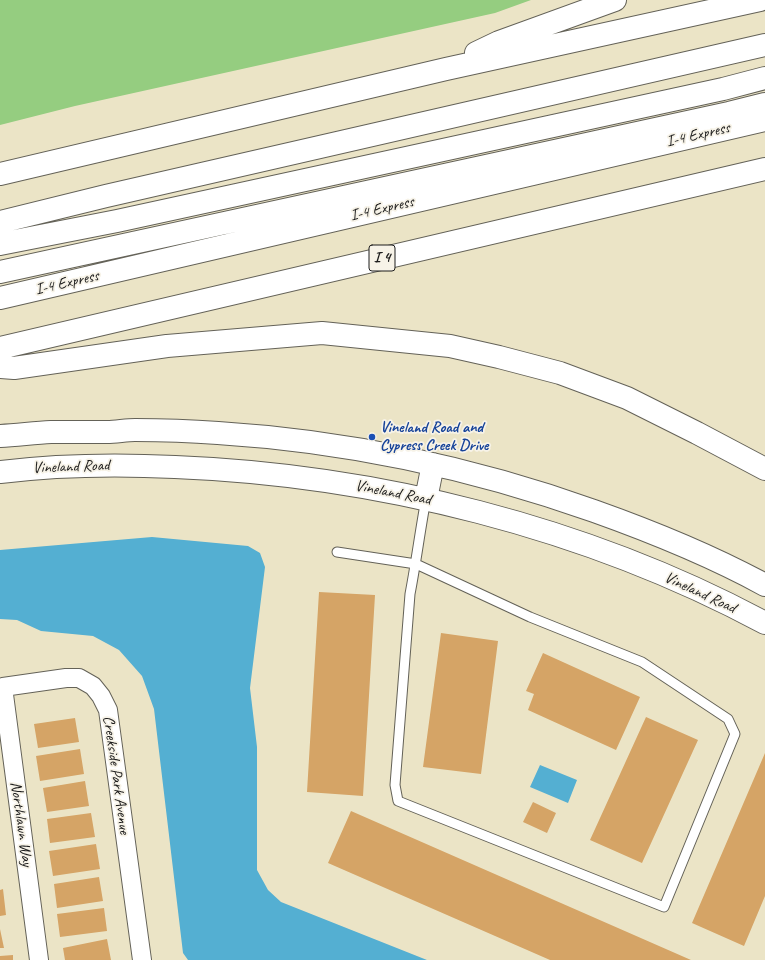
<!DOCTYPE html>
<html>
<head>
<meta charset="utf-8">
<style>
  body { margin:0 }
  canvas { display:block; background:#ebe4c6 }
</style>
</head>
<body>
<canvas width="765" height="960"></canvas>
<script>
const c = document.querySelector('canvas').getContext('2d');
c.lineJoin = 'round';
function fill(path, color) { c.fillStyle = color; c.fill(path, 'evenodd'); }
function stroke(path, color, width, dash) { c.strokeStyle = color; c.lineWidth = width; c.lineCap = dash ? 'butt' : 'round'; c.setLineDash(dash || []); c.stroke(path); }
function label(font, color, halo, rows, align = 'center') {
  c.font = font + ' Caveat,sans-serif'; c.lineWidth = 3.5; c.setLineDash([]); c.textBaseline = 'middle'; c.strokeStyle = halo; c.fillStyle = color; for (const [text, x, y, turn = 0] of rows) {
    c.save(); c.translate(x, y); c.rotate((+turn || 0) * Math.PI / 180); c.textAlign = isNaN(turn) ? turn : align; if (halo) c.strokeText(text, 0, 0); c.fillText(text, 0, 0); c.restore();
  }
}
const green = new Path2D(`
  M0,0H531L495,13L75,106L0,125Z`);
const water = new Path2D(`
  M152,537L248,546L260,553L265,567L250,688L257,747V870L268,890L281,902L427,960H188L183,953L154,709L142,676L119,650L93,636L41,631L17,620L0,619V550Z
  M540,765L577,780L568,803L530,787Z`);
const building = new Path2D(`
  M319,592L375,595L363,796L307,792Z
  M441,633L498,641L481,774L423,767Z
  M543,653L640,697L616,750L528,710L534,694L526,691Z
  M646,717L698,740L642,863L590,840Z
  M75,718L79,742L38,748L34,724Z
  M80,749L84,774L40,781L36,756Z
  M765,753V896L744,946L692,923Z
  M85,781L89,806L47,812L43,788Z
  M533,802L556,813L547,833L523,822Z
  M351,811L691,960H550L328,863Z
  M91,813L95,837L50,843L47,819Z
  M96,844L100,869L53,876L49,851Z
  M99,877L103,901L57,908L54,884Z
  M3,889L6,915L0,916V890Z
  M104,908L107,931L60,937L57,914Z
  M0,929L4,948H0Z
  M107,939L111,960H65L63,948Z
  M13,955V960H0V956Z`);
const lane = new Path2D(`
  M337,552L416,564L530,617L642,662L728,719L735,734L664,907L398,801L395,785L410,594C416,563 420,531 426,499`);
const street = new Path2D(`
  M39,960L3,687L66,678H79L93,686L101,696L108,710L142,960`);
const secondary = new Path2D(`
  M0,436C17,435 34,433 51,432C70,432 89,432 107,432C116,432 126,430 135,430C162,430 191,431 218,433C346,441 473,468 594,511C653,532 710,555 765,585
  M0,472C58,465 116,464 175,467C377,475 586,527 765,623
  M426,499L433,464`);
const highway = new Path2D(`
  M476,53L499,42L615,0
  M0,174L446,69L760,0
  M0,222L106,196L765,45
  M0,244L117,221L723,89L765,78
  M0,272L729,113L765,104
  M0,298L765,120
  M0,348L765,169
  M0,367L14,368L167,346L322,333L450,346L499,357L560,373L627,398L697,433L765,469`);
const markers = [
  [372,437,4,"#1a4fb4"]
];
const shields = [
  [382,258,26]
];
const shieldNames = [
  ["I 4",382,258]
];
const streetNames = [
  ["I-4 Express",698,135,-13],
  ["I-4 Express",382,209,-13],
  ["I-4 Express",67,283,-13],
  ["Vineland Road",71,467,-2],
  ["Vineland Road",393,493,11],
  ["Vineland Road",700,593,25],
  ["Creekside Park Avenue",116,775,82],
  ["Northlawn Way",21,824,82]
];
const transitNames = [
  ["Vineland Road and",380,428],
  ["Cypress Creek Drive",380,446]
];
fill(green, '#95cd80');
fill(water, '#54afd2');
fill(building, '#d5a466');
stroke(lane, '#646258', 11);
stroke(street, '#646258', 20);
stroke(secondary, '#646258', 24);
stroke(highway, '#646258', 24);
stroke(lane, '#fff', 9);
stroke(street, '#fff', 18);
stroke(secondary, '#fff', 22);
stroke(highway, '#fff', 22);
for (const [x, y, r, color] of markers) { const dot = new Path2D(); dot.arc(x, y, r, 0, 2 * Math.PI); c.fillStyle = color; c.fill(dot); stroke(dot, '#f7f3e8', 1.5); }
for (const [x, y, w] of shields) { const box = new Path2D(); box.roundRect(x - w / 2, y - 13, w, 26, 3); c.fillStyle = '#f7f3e8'; c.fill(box); stroke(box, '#1c1c1c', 1); }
label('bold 15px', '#1c1c1c', null, shieldNames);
label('16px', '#1c1c1c', '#f7f3e8', streetNames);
label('bold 16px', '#164399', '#f7f3e8', transitNames, 'left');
</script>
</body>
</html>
